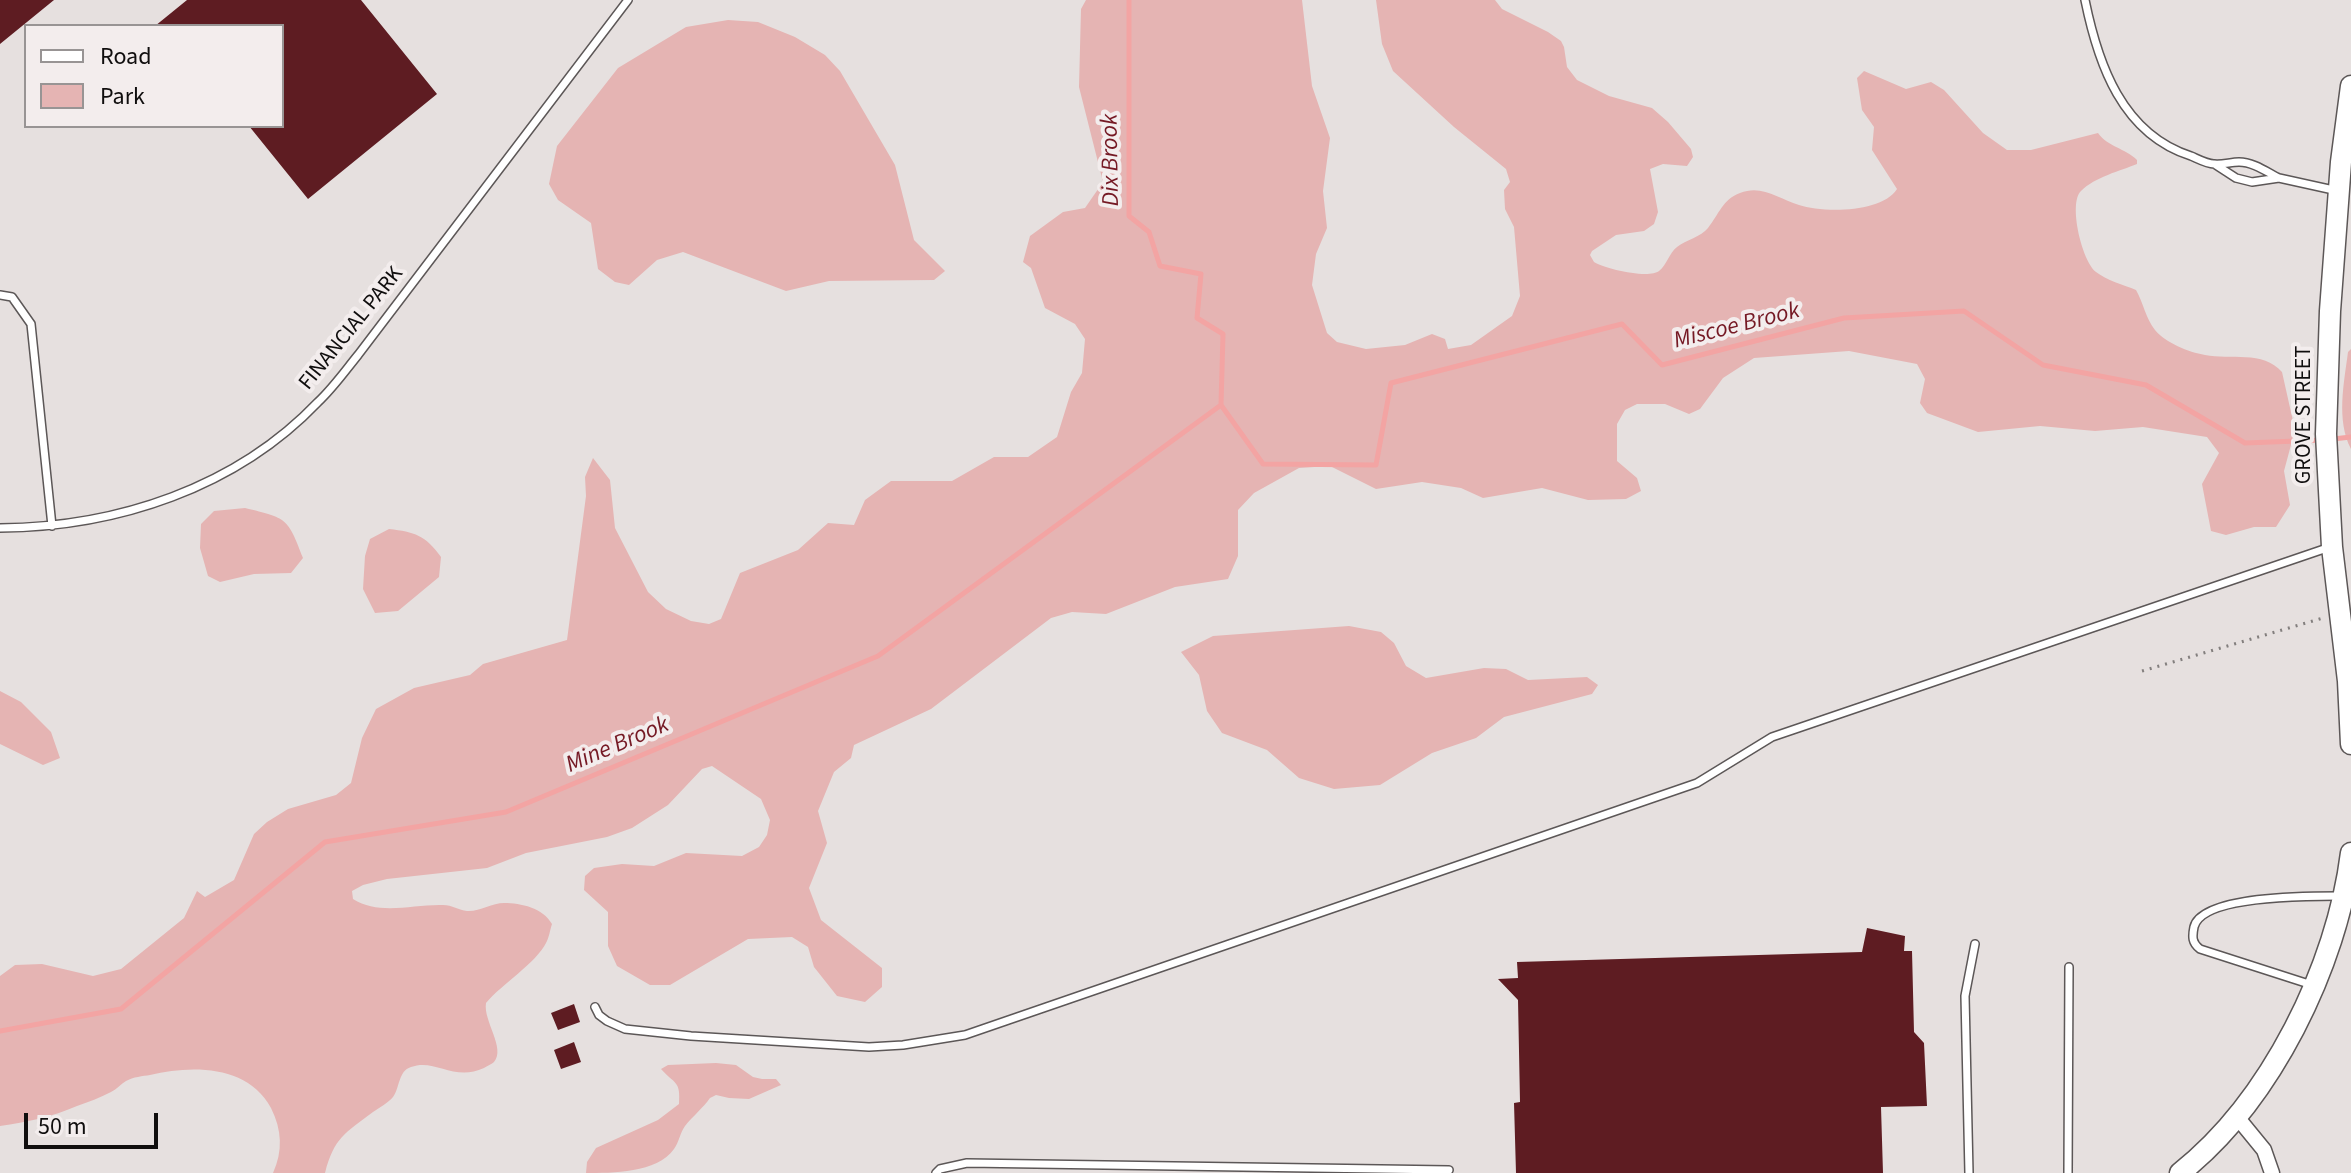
<!DOCTYPE html>
<html>
<head>
<meta charset="utf-8">
<style>
  body { margin:0 }
  #map { position:relative; width:2351px; height:1173px; overflow:hidden; background:#e6e0df; font-family:"Source Sans 3",sans-serif }
  canvas { display:block }
  .legend { position:absolute; left:24px; top:24px; width:260px; height:104px; box-sizing:border-box; background:#f3eded; border:2px solid #989494; margin:0; padding:10px 14px; list-style:none; font-size:24px; color:#100e0e }
  .legend li { display:flex; align-items:center; gap:16px; height:40px }
  .legend b { width:40px; border:2px solid #989494 }
  .scale { position:absolute; left:24px; top:1113px; width:134px; height:36px; box-sizing:border-box; border:4px solid #100e0e; border-top:0; padding-left:10px; font-size:24px; line-height:28px; white-space:nowrap; color:#100e0e; -webkit-text-stroke:6px #f3eded; paint-order:stroke }
</style>
</head>
<body>
<div id="map">
<canvas width="2351" height="1173"></canvas>
<ul class="legend">
<li><b style="height:10px;background:#fff"></b>Road</li>
<li><b style="height:22px;background:#e5b4b3"></b>Park</li>
</ul>
<div class="scale">50 m</div>
</div>
<script>
const c = document.querySelector('canvas').getContext('2d');
c.lineJoin = 'round';
function fill(path, color) { c.fillStyle = color; c.fill(path, 'evenodd'); }
function stroke(path, color, width, dash) { c.strokeStyle = color; c.lineWidth = width; c.lineCap = dash ? 'butt' : 'round'; c.setLineDash(dash || []); c.stroke(path); }
function label(font, color, halo, rows, align = 'center') {
  c.font = font + ' "Source Sans 3",sans-serif'; c.lineWidth = 8; c.setLineDash([]); c.textBaseline = 'middle'; c.strokeStyle = halo; c.fillStyle = color; for (const [text, x, y, turn = 0] of rows) {
    c.save(); c.translate(x, y); c.rotate((+turn || 0) * Math.PI / 180); c.textAlign = isNaN(turn) ? turn : align; if (halo) c.strokeText(text, 0, 0); c.fillText(text, 0, 0); c.restore();
  }
}
const green = new Path2D(`
  M1086,0H1302L1312,86L1330,138L1323,191L1327,228L1316,254L1312,285L1327,333L1337,342L1366,349L1405,345L1432,334L1445,339L1448,349L1471,345L1512,316L1520,296L1514,227L1505,209L1504,190L1510,182L1506,169L1454,127L1393,71L1382,44L1376,0H1495L1502,9L1548,32L1561,41L1564,47L1567,67L1577,80L1609,96L1652,108L1668,122L1691,149L1693,157L1687,166L1663,164L1650,169L1658,212L1654,224L1644,231L1616,235L1592,251L1590,255L1594,262C1605,269 1649,279 1659,271C1667,265 1669,253 1677,247C1686,240 1701,237 1708,228C1719,214 1723,199 1740,193C1762,184 1779,199 1799,205C1823,213 1882,213 1897,189L1872,150L1874,127L1862,110L1857,78L1864,71L1906,89L1931,82L1944,90L1983,133L2007,150H2031L2098,133C2108,147 2125,148 2137,160V164C2120,171 2095,177 2081,191C2068,203 2082,261 2096,272C2106,280 2124,285 2136,290C2143,302 2146,319 2155,330C2166,343 2188,352 2205,355C2230,360 2263,350 2282,372L2295,430L2284,471L2290,505L2276,527H2254L2226,535L2211,531L2202,484L2219,453L2207,437L2143,427L2095,431L2040,426L1978,432L1927,413L1920,403L1925,379L1917,364L1849,351L1754,358L1723,378L1700,409L1689,414L1665,404H1637L1625,410L1617,424V461L1637,478L1641,491L1626,499L1588,500L1542,488L1483,498L1461,488L1422,482L1376,489L1330,466L1299,468L1254,493L1238,510V556L1228,579L1175,587L1106,614L1072,612L1051,618L931,709L854,745L851,758L834,772L818,811L827,843L809,888L821,920L882,968V987L865,1002L837,996L814,967L808,947L792,937L748,939L670,985H650L617,966L608,946V912L584,890L585,876L594,868L622,864L654,866L686,853L742,856L759,847L767,835L770,820L761,799L712,766L702,769L668,805L632,828L607,837L526,853L487,868L387,879L363,885L352,891L353,899C380,916 413,904 443,905C452,905 459,910 467,911C479,912 492,903 504,903C521,903 543,908 552,924C550,930 549,938 546,943C536,963 502,984 486,1003C483,1021 506,1048 494,1062C492,1064 487,1066 484,1068C454,1082 435,1058 411,1067C398,1071 400,1088 393,1097C388,1103 379,1108 373,1112C345,1133 334,1138 325,1173H273C283,1151 282,1130 271,1108C248,1065 192,1065 150,1075C143,1076 133,1077 126,1081C121,1084 117,1089 111,1092C101,1097 89,1102 77,1106C52,1117 27,1122 0,1126V976L15,965L42,964L93,976L121,969L184,918L197,891L205,897L234,880L254,834L267,822L288,809L336,795L351,783L362,738L376,709L414,688L470,675L483,664L567,640L586,496L585,477L593,458L610,480L615,528L648,592L666,609L691,621L709,624L721,619L740,573L798,550L828,523L854,525L865,500L891,481H952L994,457H1028L1057,437L1071,392L1082,373L1085,339L1075,324L1045,308L1031,268L1023,262L1030,236L1063,212L1085,208L1103,182L1079,87L1081,9Z
  M728,20L758,22L795,37L825,55L840,71L895,165L914,240L945,271L934,280L829,281L786,291L683,252L657,260L629,285L615,282L598,269L591,223L558,200L549,184L557,146L618,68L686,27Z
  M2351,349V449C2336,420 2344,383 2348,352Z
  M245,508C287,518 288,518 303,558L291,573L254,574L220,582L208,576L200,548L201,524L214,511Z
  M389,529C415,532 425,535 441,557L439,577L398,611L375,613L363,589L365,556L370,539Z
  M1349,626L1381,632L1394,643L1406,666L1426,678L1484,668L1506,669L1528,680L1587,677L1598,685L1592,694L1504,717L1476,738L1432,753L1380,785L1334,789L1299,778L1267,750L1222,733L1207,711L1199,675L1181,652L1213,636Z
  M0,691L21,702L51,732L60,758L43,765L0,744Z
  M716,1063L736,1065L753,1077L762,1079H776L781,1085L749,1099L729,1098L716,1095L710,1098C703,1108 693,1116 685,1126C680,1133 679,1142 674,1149C657,1173 612,1173 586,1173L587,1162L596,1148L658,1120L679,1104C681,1080 674,1084 661,1069L668,1065Z`);
const stream = new Path2D(`
  M1129,0V216L1149,232L1160,266L1201,274L1197,318L1223,334L1221,405
  M1221,405L1263,464L1376,465L1391,383L1622,324L1662,365L1844,318L1964,311L2043,365L2146,385L2245,443L2323,440
  M2333,439L2351,437
  M0,1031L121,1009L325,842L506,812L878,656L1221,405`);
const building = new Path2D(`
  M0,0H54L0,44Z
  M187,0H361L437,94L308,199L249,126H282V26H155Z
  M1867,928L1905,936L1904,951H1912L1914,1032L1924,1043L1927,1106L1881,1107L1883,1173H1516L1514,1103L1520,1102L1518,1000L1498,979L1518,978L1517,962L1862,952Z
  M574,1004L580,1022L558,1030L551,1013Z
  M574,1042L581,1062L561,1069L554,1050Z`);
const path = new Path2D(`
  M2142,671L2323,618`);
const lane = new Path2D(`
  M2085,0C2098,64 2122,134 2191,156C2198,159 2207,164 2214,164C2222,165 2231,162 2239,162C2253,162 2267,172 2279,178
  M2216,165L2236,178L2252,182L2279,178L2338,191
  M0,295L12,297L31,324L52,526
  M0,528C117,527 236,488 318,402C333,388 345,371 358,355L628,0
  M2312,985L2200,949C2192,943 2192,937 2194,927C2202,895 2313,896 2341,896
  M595,1007L599,1015L607,1021L625,1029L691,1036L869,1047L903,1045L965,1035L1697,783L1772,737L2330,547
  M936,1173L940,1169L967,1163L1449,1170
  M1969,1173L1965,996L1975,944
  M2068,1173L2069,967`);
const street = new Path2D(`
  M2237,1117L2264,1150L2272,1173`);
const secondary = new Path2D(`
  M2351,86L2341,162L2330,311L2326,434L2332,547L2348,681L2351,744
  M2180,1173C2271,1101 2337,966 2351,853`);
const streetNames = [
  ["FINANCIAL PARK",352,329,-51],
  ["GROVE STREET",2305,415,-90]
];
const waterNames = [
  ["Dix Brook",1112,160,-91],
  ["Miscoe Brook",1737,327,-14],
  ["Mine Brook",618,746,-23]
];
fill(green, '#e5b4b3');
stroke(stream, '#f3a4a3', 5);
fill(building, '#5e1c22');
stroke(lane, '#5c5757', 10);
stroke(street, '#5c5757', 17);
stroke(secondary, '#5c5757', 23);
stroke(path, '#837f7e', 3, [2, 6]);
stroke(lane, '#fff', 7);
stroke(street, '#fff', 14);
stroke(secondary, '#fff', 20);
label('22px', '#100e0e', '#f3eded', streetNames);
label('italic 24px', '#751924', '#f3eded', waterNames);
</script>
</body>
</html>
